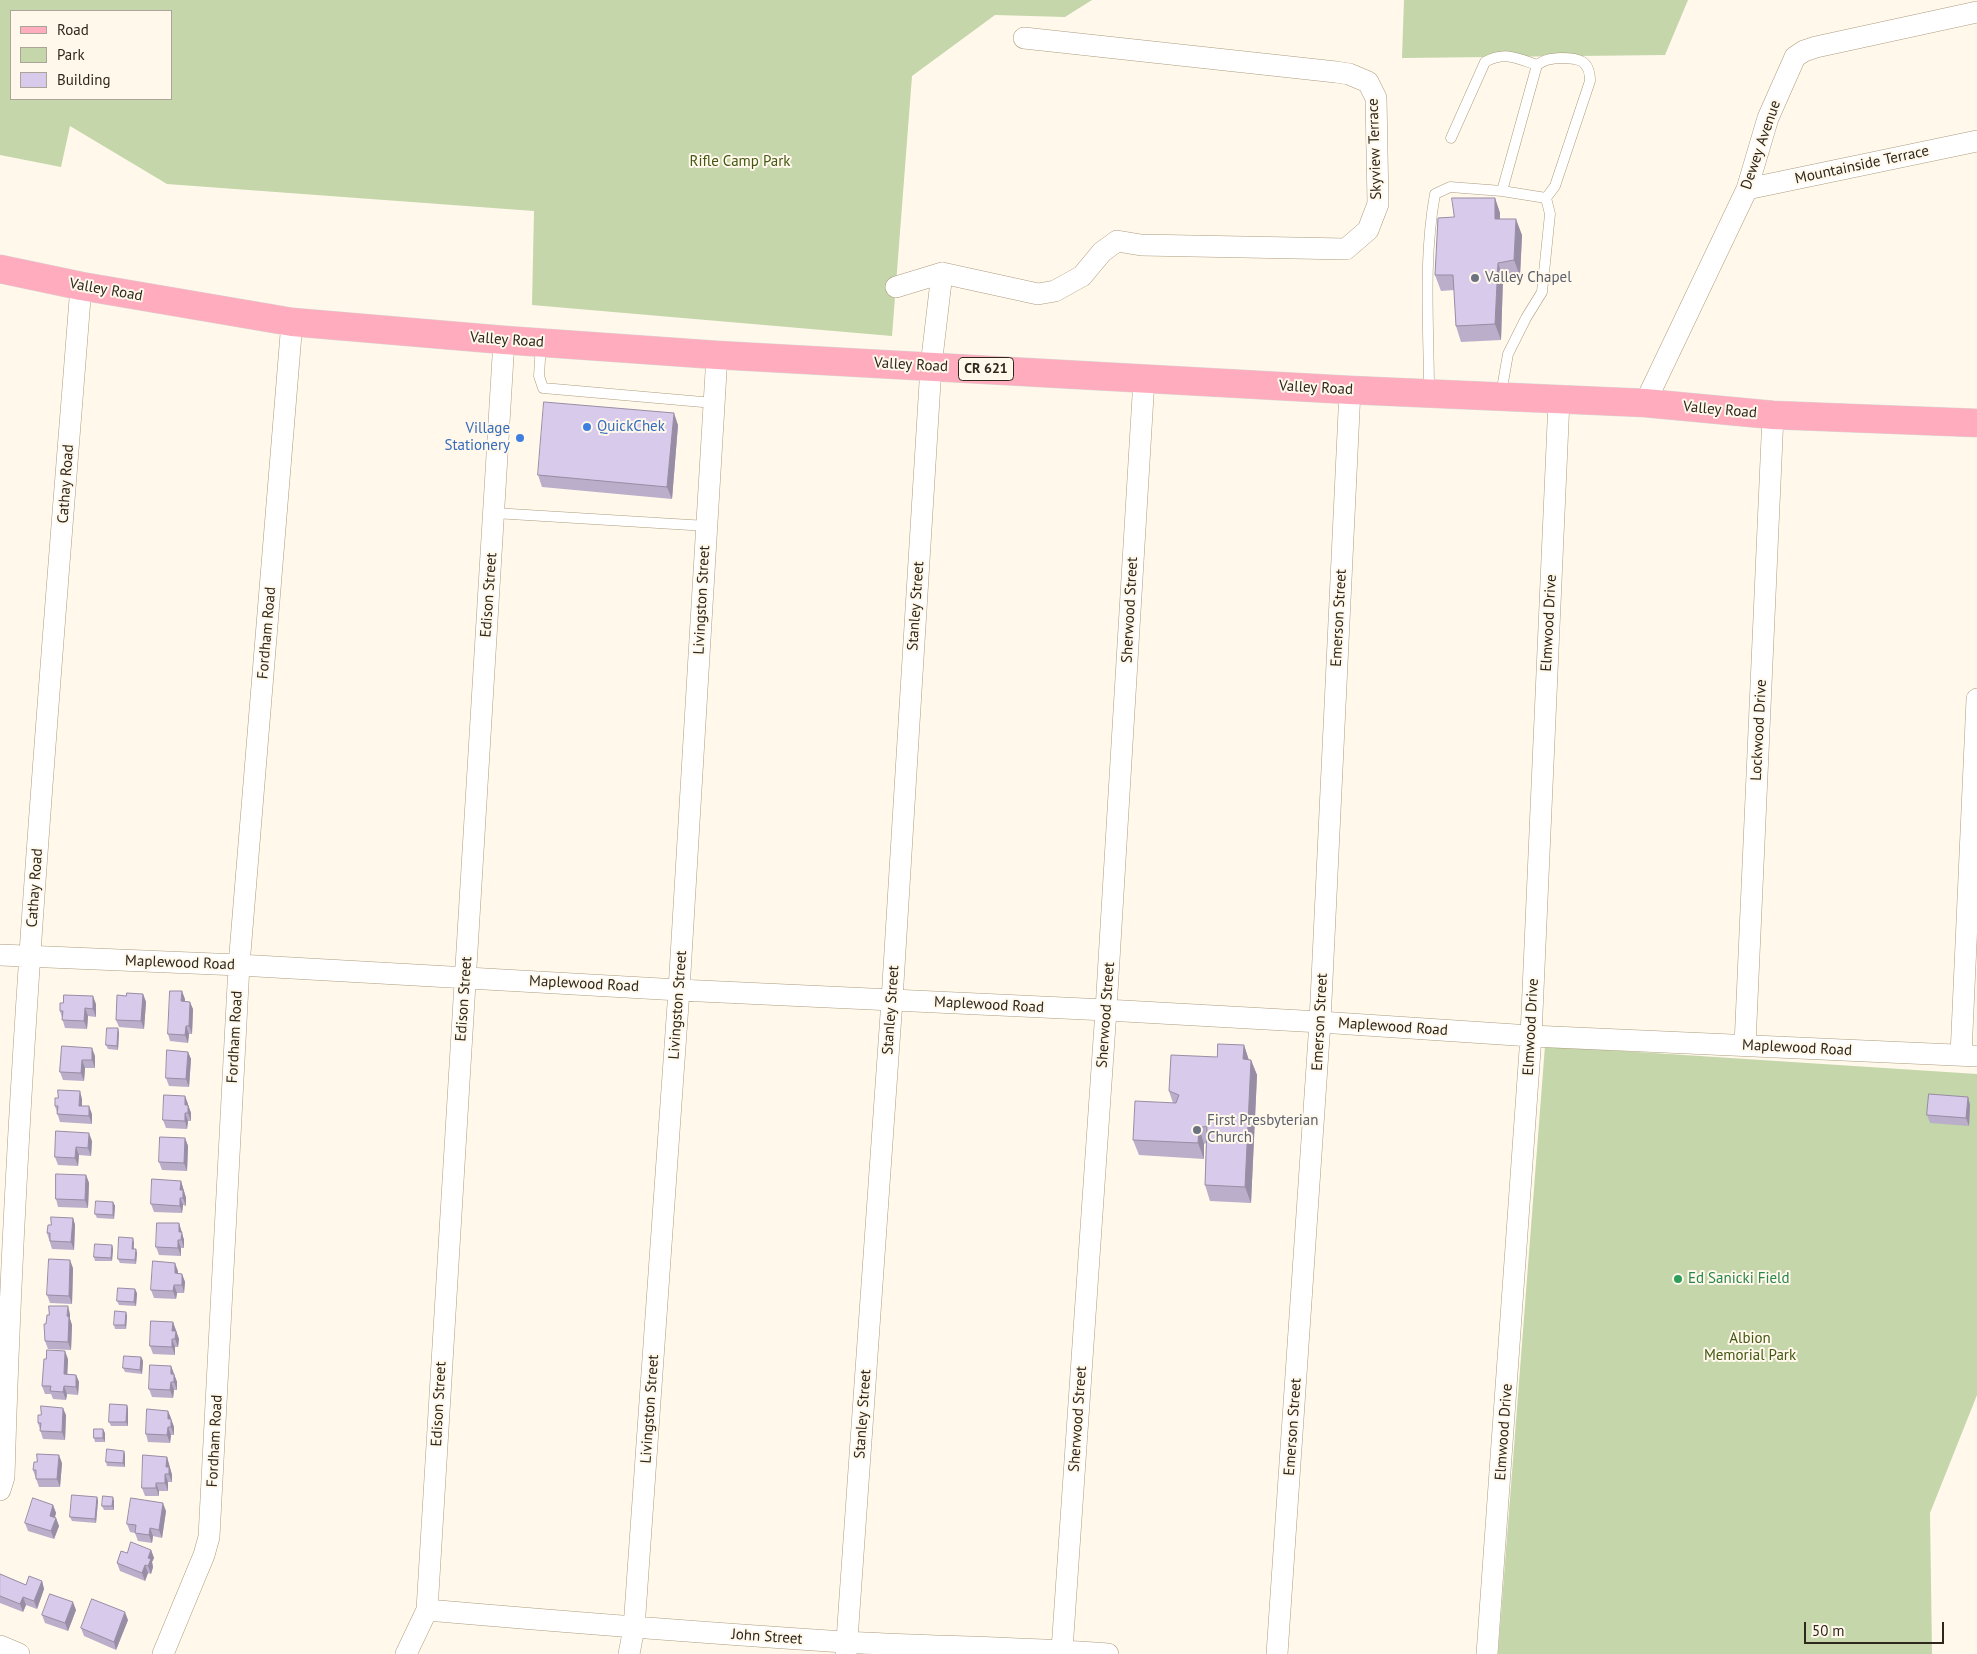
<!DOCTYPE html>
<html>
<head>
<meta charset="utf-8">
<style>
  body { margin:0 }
  #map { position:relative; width:1977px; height:1654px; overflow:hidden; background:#fff8eb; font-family:"PT Sans",sans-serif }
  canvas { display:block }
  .legend { position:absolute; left:10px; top:10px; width:162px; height:90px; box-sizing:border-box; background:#fff8eb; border:1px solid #aba498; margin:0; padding:6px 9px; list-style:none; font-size:15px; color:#2e271b }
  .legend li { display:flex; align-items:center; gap:10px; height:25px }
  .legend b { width:25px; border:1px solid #aba498 }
  .scale { position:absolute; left:1804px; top:1622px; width:140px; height:22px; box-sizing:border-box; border:2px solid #2e271b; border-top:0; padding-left:6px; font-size:15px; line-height:18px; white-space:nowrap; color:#2e271b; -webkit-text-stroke:4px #fff8eb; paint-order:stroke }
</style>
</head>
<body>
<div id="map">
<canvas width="1977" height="1654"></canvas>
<ul class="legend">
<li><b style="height:6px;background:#feacbe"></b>Road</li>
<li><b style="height:14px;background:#c4d6aa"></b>Park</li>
<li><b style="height:14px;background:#d8caeb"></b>Building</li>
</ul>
<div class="scale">50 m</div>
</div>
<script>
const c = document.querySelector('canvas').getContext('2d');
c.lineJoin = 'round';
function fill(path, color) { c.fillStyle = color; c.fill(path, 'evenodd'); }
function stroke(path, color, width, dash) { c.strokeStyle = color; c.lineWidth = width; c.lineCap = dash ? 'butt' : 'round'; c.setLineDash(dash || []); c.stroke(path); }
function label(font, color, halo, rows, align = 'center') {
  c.font = font + ' "PT Sans",sans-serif'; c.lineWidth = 4; c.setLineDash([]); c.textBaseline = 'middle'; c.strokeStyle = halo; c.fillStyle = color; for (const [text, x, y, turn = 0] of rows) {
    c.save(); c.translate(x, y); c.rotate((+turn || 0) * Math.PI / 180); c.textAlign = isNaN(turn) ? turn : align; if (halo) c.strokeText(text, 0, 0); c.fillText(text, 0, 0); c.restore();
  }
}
const green = new Path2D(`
  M0,0H1092L1065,17L995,15L912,76L892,336L532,305L534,211L167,184L70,126L61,167L0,155ZM11,11H171V99H11Z
  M1404,0H1688L1665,55L1402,58Z
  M1545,1046L1977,1074V1395L1930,1513L1932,1654H1498Z`);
const service = new Path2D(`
  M1451,138L1485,62C1505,51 1517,58 1537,65
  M1502,191L1537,65C1545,59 1551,59 1560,58C1579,58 1590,60 1590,81L1555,186L1546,198
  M541,343L539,376L543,388L714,403
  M1429,393C1429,327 1423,260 1435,194L1450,187L1502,191L1546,198L1550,214L1542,292L1526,318L1508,354L1501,394
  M494,513L707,526`);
const minor = new Path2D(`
  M1747,189L1977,141
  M942,273L1038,294L1055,291L1082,276L1102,252L1117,241L1141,245L1346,249L1368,230L1378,204L1376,98L1368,82L1349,74L1336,72L1024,38
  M1645,403L1747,189L1768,118L1795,57L1804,51L1816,47L1977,12
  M0,955L239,965L679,990L1106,1010L1320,1022L1531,1036L1977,1056
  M1745,1045L1773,415
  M1961,1055L1977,699
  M0,1490L4,1477C15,1079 50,682 81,286
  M427,1610C566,1622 705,1633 844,1642C932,1647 1020,1647 1108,1654
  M0,1646L19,1654
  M1062,1650L1106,1010L1144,379
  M163,1654L204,1555L209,1537L239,965L292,322
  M406,1654L427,1610L504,340
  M629,1654L634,1628L679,990L717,355
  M846,1654L892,1000L931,366L942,273L896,287
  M1277,1654L1320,1022L1350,390
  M1487,1654L1531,1036L1559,400`);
const primary = new Path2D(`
  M0,269L81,286L292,322L504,340L717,355L1350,390L1645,403L1773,415L1977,423`);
const wall = new Path2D(`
  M1495,198L1500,213V219L1522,235L1520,276L1503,278L1501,340L1461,342L1456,326L1454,290L1441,291L1435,275L1454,217Z
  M678,425L672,499L542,487L538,475Z
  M143,994L146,1002L144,1029L119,1027L116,1020L126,996Z
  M185,999V1001L193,1009L192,1034H189L188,1043L170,1041L168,1034Z
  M96,1004V1017L88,1016L87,1029L65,1028L60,1011Z
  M119,1032L118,1050L108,1049L106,1045Z
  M1244,1045L1249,1060H1251L1257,1075L1251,1203L1210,1201L1205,1185L1206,1143L1204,1144V1159L1139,1155L1133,1140L1173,1103L1169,1091L1217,1057Z
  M62,1046L95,1056V1068H85L84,1081L63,1080L60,1072Z
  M188,1052L191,1059L189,1087L169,1086L166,1078Z
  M185,1096L191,1113V1121H188L187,1129L166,1128L163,1120Z
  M1968,1097L1970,1105L1969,1126L1930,1123L1927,1115Z
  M82,1099V1106L92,1114V1124L60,1122L55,1106Z
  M56,1131L92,1141L91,1156L79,1155L78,1166L58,1165L55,1157Z
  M185,1138L188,1146L187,1171L162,1170L159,1162Z
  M86,1175L89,1183L88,1208L58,1207L56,1199Z
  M181,1181L186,1198V1206L183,1205L182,1213L154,1212L151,1204Z
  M113,1202L115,1206L114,1219L97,1218L95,1214Z
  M73,1218L75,1225L74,1250L52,1249L47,1233L51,1225Z
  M179,1223L184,1240V1248H181V1256L159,1255L156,1247Z
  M134,1242V1249L137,1253L136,1264L120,1263L118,1259Z
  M112,1245L113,1249L112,1261H95L94,1257Z
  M73,1268L72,1304L50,1303L47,1295Z
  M178,1271V1273L182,1274L185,1282L184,1293H177L176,1299L154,1298L151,1290Z
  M137,1293L136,1306L119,1305L117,1301Z
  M126,1312L127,1316L126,1329H115L114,1325Z
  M70,1314V1319L72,1325L71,1350L48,1349L45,1341L46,1324Z
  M173,1322L179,1339L178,1347H175V1355L153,1354L150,1346Z
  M141,1357L143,1361L142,1374L125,1372L123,1368Z
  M68,1359L67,1374L76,1375L79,1382L78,1395L67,1394L66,1400L53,1399L51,1394H45L42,1386Z
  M171,1366L177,1382V1390H174L173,1398L152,1397L149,1389Z
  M127,1405L128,1409V1426H111L109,1422Z
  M168,1411L174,1427V1435H171L170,1443L148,1442L146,1434Z
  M66,1415L65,1440L43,1439L38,1423Z
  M105,1433V1442H95L94,1438Z
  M124,1451L125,1455V1467L107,1466L106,1462Z
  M167,1457L172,1475V1482H168V1491H159V1496H145L142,1488Z
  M62,1463L60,1487H39L33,1470Z
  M97,1497L98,1501L96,1523L72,1521L70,1517Z
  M114,1501V1510H104L102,1506Z
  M53,1505L56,1513L55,1518H56L59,1526L54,1539L28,1531L25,1523Z
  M166,1511L162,1538L153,1536L152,1543L138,1541L135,1533L130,1532L127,1524Z
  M151,1550L154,1558L152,1562L153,1567L151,1574L148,1573L145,1581L120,1571L117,1563L127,1553Z
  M0,1574L26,1585L42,1581L44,1589L37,1609L26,1605L23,1612L0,1603Z
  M76,1610L68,1631L45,1623L42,1615Z
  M128,1620L116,1650L84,1636L81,1628Z`);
const shadedWall = new Path2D(`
  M1495,198L1500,213V235L1495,219Z
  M1516,219L1522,235L1520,276L1514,260Z
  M1498,263L1503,278L1501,340L1495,324Z
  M674,413L678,425L672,499L667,487Z
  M182,991L185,999L184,1009L181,1001Z
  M143,994L146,1002L144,1029L141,1021Z
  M93,996L96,1004V1017L93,1009Z
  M190,1002L193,1009L192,1034L189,1026Z
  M85,1008L88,1016L87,1029L84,1021Z
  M186,1026L189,1034L188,1043L185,1035Z
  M118,1028L119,1032L118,1050L117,1046Z
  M1244,1045L1249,1061L1243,1059Z
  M92,1048L95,1056V1068L92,1060Z
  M188,1052L191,1059L189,1087L186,1079Z
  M82,1060L85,1068L84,1081L81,1073Z
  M1251,1060L1257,1075L1251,1203L1245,1187Z
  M80,1091L82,1099V1114L79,1106Z
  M185,1096L188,1104V1111V1105L191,1113V1121L185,1105Z
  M1968,1097L1970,1105L1969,1126L1966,1118Z
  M89,1106L92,1114V1124L89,1116Z
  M185,1113L188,1121L187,1129L185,1121Z
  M1199,1128L1204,1144V1159L1198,1143Z
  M89,1133L92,1141L91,1156L88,1148Z
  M185,1138L188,1146L187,1171L184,1163Z
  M76,1147L79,1155L78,1166L75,1158Z
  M86,1175L89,1183L88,1208L85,1200Z
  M181,1181L186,1198V1206L180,1190Z
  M180,1198L183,1205L182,1213L180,1206Z
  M113,1202L115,1206L114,1219L113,1215Z
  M73,1218L75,1225L74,1250L71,1242Z
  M179,1223L184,1240V1248L179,1232Z
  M133,1238L134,1242L133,1253L132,1249Z
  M178,1240L181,1248V1256L178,1248Z
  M112,1245L113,1249L112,1261L111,1258Z
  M136,1249L137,1253L136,1264L135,1260Z
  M70,1260L73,1268L72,1304L69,1296Z
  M175,1263L178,1271L177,1281L175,1273Z
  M182,1274L185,1282L184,1293L182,1285Z
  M174,1285L177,1293L176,1299L173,1291Z
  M135,1289L137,1293L136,1306L134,1302Z
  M68,1306L70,1314V1319L72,1325L71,1350L68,1342L67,1316Z
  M126,1312L127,1316L126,1329L125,1325Z
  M173,1322L179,1339L178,1347L172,1331Z
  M172,1339L175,1347V1355L172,1347Z
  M65,1351L68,1359L67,1382L64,1374Z
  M141,1357L143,1361L142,1374L140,1370Z
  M171,1366L174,1374V1379V1374L177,1382V1390L171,1374Z
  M76,1375L79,1382L78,1395L76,1387Z
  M171,1382L174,1390L173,1398L170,1390Z
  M64,1386L67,1394L66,1400L63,1392Z
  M127,1405L128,1409V1426L126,1422Z
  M63,1408L66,1415L65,1440L62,1432Z
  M168,1411L171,1418V1424V1419L174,1427V1435L168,1419Z
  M168,1427L171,1435L170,1443L167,1435Z
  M103,1429L105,1433V1442L103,1438Z
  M124,1451L125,1455V1467L123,1463Z
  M59,1455L62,1463L60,1487L57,1479Z
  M167,1457L172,1475V1482L166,1467Z
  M165,1474L168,1482V1491L165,1483Z
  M156,1483L159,1491V1496L156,1488Z
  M97,1497L98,1501L96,1523L95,1519Z
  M113,1497L114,1501V1510L112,1506Z
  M163,1503L166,1511L162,1538L159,1530Z
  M53,1505L56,1513L52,1524L50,1516Z
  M56,1518L59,1526L54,1539L51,1531Z
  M150,1528L153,1536L152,1543L149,1535Z
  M151,1550L154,1558L152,1562L153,1567L151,1574L148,1566V1558Z
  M145,1565L148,1573L145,1581L142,1573Z
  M42,1581L44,1589L37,1609L34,1601Z
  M23,1597L26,1605L23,1612L20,1604Z
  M73,1602L76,1610L68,1631L65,1623Z
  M125,1612L128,1620L116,1650L114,1642Z`);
const building = new Path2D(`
  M1452,198H1495V219H1516L1514,260L1498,263L1495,324L1456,326L1453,275H1435L1438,218L1454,217Z
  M544,402L674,413L667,487L538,475Z
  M170,991H182L181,1001L190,1002L189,1026H186L185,1035L168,1034Z
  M127,993L143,994L141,1021L116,1020L117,995L126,996Z
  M64,995L93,996V1009L85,1008L84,1021L62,1020L63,1011H60V1003H63Z
  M107,1028H118L117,1046L106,1045Z
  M1218,1044L1244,1045L1243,1059L1251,1060L1245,1187L1205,1185L1207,1126L1199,1128L1198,1143L1133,1140L1135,1101L1176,1103L1179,1095L1169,1091L1171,1055L1217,1057Z
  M62,1046L92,1048V1060H82L81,1073L60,1072Z
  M167,1050L188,1052L186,1079L166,1078Z
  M58,1090L80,1091L79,1106H89V1116L57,1114L58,1106H55V1098H58Z
  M1929,1094L1968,1097L1966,1118L1927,1115Z
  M164,1095L185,1096V1105H188V1113H185V1121L163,1120Z
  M56,1131L89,1133L88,1148L76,1147L75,1158L55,1157Z
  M160,1137L185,1138L184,1163L159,1162Z
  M56,1174L86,1175L85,1200L56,1199Z
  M152,1179L181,1181L180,1190H183V1198H180V1206L151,1204Z
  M96,1201L113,1202V1215L95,1214Z
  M51,1217L73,1218L71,1242L50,1241V1233H47L48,1225H51Z
  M157,1223H179V1232H182L181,1240H178V1248L156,1247Z
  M119,1237L133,1238L132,1249H136L135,1260L118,1259Z
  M95,1244L112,1245L111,1258L94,1257Z
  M49,1259L70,1260L69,1296L47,1295Z
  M153,1261L175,1263V1273L182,1274V1285H174L173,1291L151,1290Z
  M118,1288L135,1289L134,1302L117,1301Z
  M49,1306H68L67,1316L69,1317L68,1342L45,1341L44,1324H46L47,1315H49Z
  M115,1311L126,1312L125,1325H114Z
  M151,1321L173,1322L172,1331H176L175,1339H172V1347L150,1346Z
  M47,1350L65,1351L64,1374L76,1375V1387L64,1386L63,1392L50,1391L51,1386H42L44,1359H46Z
  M124,1356L141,1357L140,1370L123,1368Z
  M150,1365L171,1366V1374H174V1382H171L170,1390L149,1389Z
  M110,1404L127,1405L126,1422H109Z
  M41,1406L63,1408L62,1432L40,1431L41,1423H38V1415H41Z
  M147,1409L168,1411V1419H171V1427H168L167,1435L146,1434Z
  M94,1429H103V1438H94Z
  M107,1449L124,1451L123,1463L106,1462Z
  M37,1454L59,1455L57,1479H36V1470H33L34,1462H37Z
  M143,1455L167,1457L166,1467H169V1474H165V1483H156V1488H142Z
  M72,1495L97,1497L95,1519L70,1517Z
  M103,1496L113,1497L112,1506H102Z
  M33,1498L53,1505L50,1516L56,1518L51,1531L25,1523Z
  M131,1498L163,1503L159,1530L150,1528L149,1535L135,1533L136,1525L127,1524Z
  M131,1542L151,1550L148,1558L151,1559L148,1566L145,1565L142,1573L117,1563L121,1551L127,1553Z
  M0,1574L26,1585L29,1576L42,1581L34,1601L23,1597L20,1604L0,1596Z
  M50,1594L73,1602L65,1623L42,1615Z
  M92,1599L125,1612L114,1642L81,1628Z`);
const markers = [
  [1475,278,5,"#6b7280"],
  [587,427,5,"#3f7fe0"],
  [520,438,5,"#3f7fe0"],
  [1197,1130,5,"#6b7280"],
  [1678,1279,5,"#2e9e5b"]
];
const shields = [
  [986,369,55]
];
const shieldNames = [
  ["CR 621",986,369]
];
const streetNames = [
  ["Dewey Avenue",1761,145,-71],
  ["Skyview Terrace",1375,149,-92],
  ["Mountainside Terrace",1862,165,-12],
  ["Valley Road",106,290,10],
  ["Valley Road",507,340,4],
  ["Valley Road",911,365,3],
  ["Valley Road",1316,388,3],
  ["Valley Road",1720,410,5],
  ["Cathay Road",66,484,-86],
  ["Edison Street",489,595,-86],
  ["Livingston Street",702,600,-87],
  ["Stanley Street",916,606,-86],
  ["Sherwood Street",1130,610,-87],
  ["Emerson Street",1339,618,-87],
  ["Elmwood Drive",1549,623,-87],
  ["Fordham Road",267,633,-85],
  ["Lockwood Drive",1759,730,-87],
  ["Cathay Road",35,888,-86],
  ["Maplewood Road",180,963,2],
  ["Maplewood Road",584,984,3],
  ["Edison Street",464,999,-86],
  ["Livingston Street",678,1005,-86],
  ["Maplewood Road",989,1005,3],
  ["Stanley Street",891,1010,-86],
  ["Sherwood Street",1106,1015,-86],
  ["Emerson Street",1320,1022,-87],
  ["Maplewood Road",1393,1027,4],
  ["Elmwood Drive",1531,1027,-87],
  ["Fordham Road",235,1037,-87],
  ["Maplewood Road",1797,1048,3],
  ["Edison Street",439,1404,-87],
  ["Livingston Street",650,1409,-86],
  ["Stanley Street",863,1414,-86],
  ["Sherwood Street",1078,1419,-86],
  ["Emerson Street",1293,1427,-86],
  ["Elmwood Drive",1504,1432,-86],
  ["Fordham Road",215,1441,-87],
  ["John Street",767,1637,4]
];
const parkNames = [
  ["Rifle Camp Park",740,162],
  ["Albion",1750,1339],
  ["Memorial Park",1750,1356]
];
const worshipNames = [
  ["Valley Chapel",1485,278],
  ["First Presbyterian",1207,1121],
  ["Church",1207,1138]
];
const shopNames = [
  ["QuickChek",597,427],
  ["Village",510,429,"right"],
  ["Stationery",510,446,"right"]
];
const leisureNames = [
  ["Ed Sanicki Field",1688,1279]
];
fill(green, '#c4d6aa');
stroke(service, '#ad9c7e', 11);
stroke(minor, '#ad9c7e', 22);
stroke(primary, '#d9d8d6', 29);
stroke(service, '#fff', 10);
stroke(minor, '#fff', 21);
stroke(primary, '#feacbe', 28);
fill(wall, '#baaeca');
fill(shadedWall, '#978da4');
fill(building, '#d8caeb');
stroke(building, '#978da4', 1);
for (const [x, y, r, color] of markers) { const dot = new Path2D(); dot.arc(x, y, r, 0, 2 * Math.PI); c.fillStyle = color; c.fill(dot); stroke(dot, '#fff8eb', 2); }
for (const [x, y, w] of shields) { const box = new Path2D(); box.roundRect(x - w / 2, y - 11.5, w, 23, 4); c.fillStyle = '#fff8eb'; c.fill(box); stroke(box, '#2e271b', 1); }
label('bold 14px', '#2e271b', null, shieldNames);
label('15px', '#2e271b', '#fff8eb', streetNames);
label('15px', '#435812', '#fff8eb', parkNames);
label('15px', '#5b616d', '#fff8eb', worshipNames, 'left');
label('15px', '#366cbe', '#fff8eb', shopNames, 'left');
label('15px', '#27864d', '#fff8eb', leisureNames, 'left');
</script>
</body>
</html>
